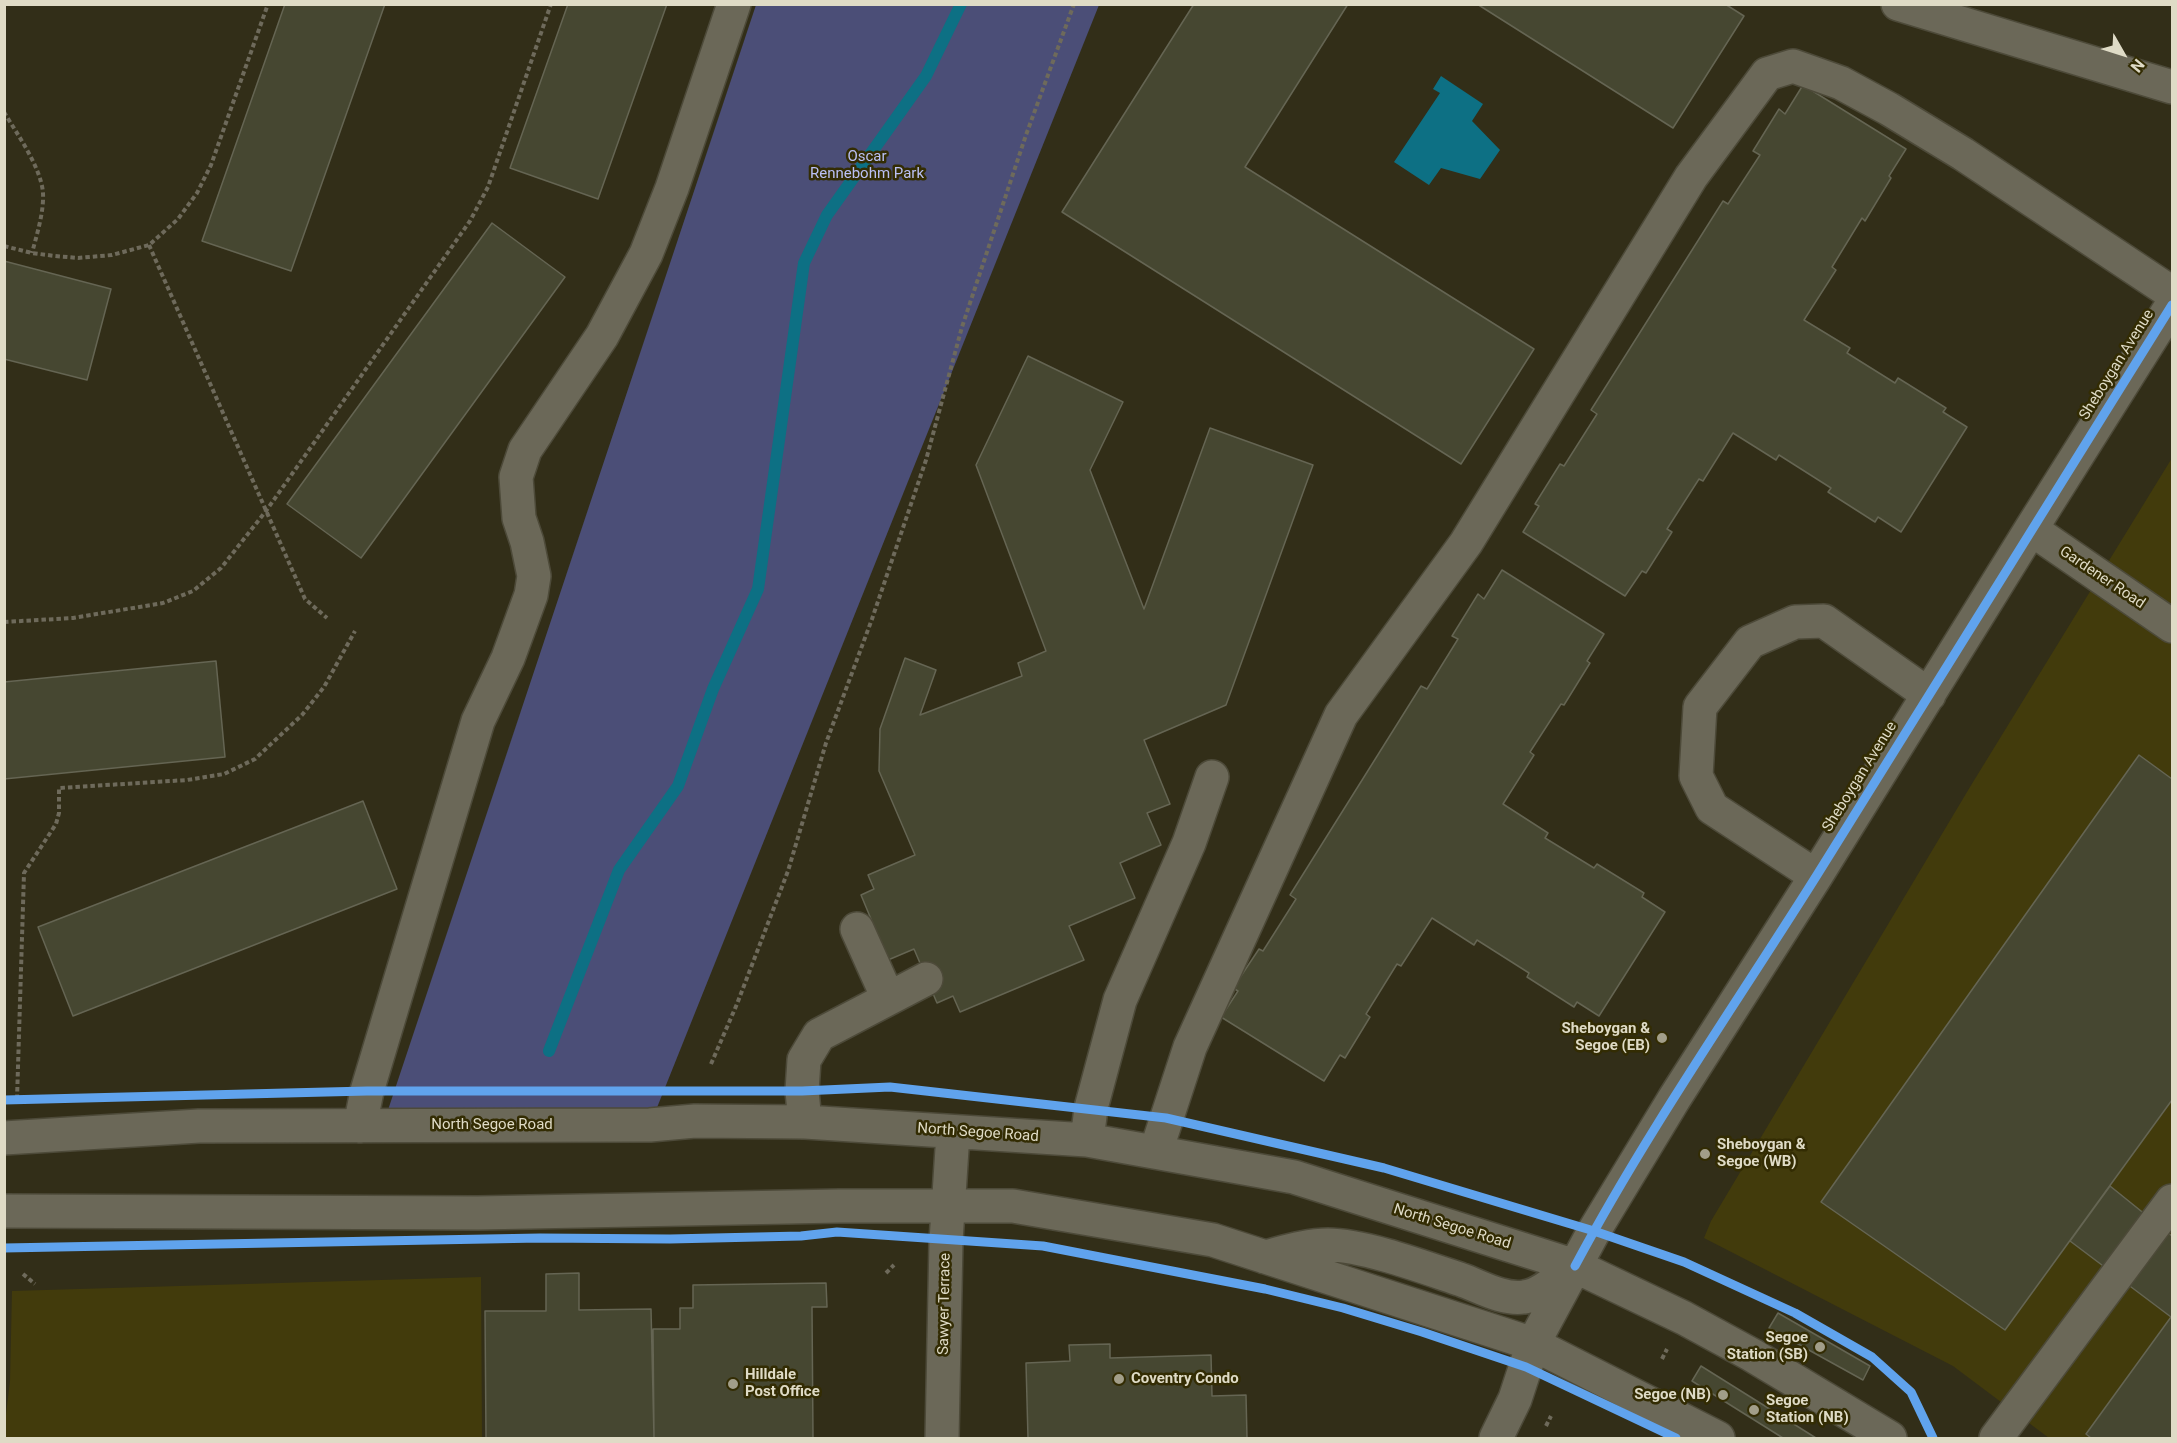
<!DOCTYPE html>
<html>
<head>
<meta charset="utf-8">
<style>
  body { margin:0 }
  #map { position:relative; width:2177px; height:1443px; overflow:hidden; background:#322e18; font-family:Roboto,sans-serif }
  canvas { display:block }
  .frame { position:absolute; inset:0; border:6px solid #dfdbc6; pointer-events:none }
  .north { position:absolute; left:2093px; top:24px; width:60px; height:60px; -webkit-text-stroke:4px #332c03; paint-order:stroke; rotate:129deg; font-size:16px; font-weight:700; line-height:24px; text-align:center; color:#dfdbc6 }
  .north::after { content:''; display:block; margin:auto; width:21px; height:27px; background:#dfdbc6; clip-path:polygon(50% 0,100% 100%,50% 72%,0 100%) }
</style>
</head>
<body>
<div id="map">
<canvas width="2177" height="1443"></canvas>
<div class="frame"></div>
<div class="north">N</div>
</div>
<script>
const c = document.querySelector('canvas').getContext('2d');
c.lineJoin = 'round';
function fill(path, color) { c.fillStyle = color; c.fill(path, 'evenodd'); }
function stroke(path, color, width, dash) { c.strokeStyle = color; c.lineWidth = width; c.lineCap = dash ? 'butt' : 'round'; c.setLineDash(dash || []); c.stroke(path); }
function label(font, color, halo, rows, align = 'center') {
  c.font = font + ' Roboto,sans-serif'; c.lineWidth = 5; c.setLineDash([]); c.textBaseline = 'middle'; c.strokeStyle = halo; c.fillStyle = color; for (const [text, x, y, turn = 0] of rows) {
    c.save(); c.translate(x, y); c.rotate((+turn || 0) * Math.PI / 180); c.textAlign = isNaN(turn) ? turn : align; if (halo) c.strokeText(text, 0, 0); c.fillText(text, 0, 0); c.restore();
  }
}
const built = new Path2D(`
  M2172,458V1438H2049L1953,1366L1704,1238L1711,1221L1970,787Z
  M481,1277L482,1438H5V1423L10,1381L12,1291Z`);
const green = new Path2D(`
  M756,5H1099L650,1125H383Z`);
const water = new Path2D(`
  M1441,76L1483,104L1472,121L1500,150L1480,179L1441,168L1429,185L1394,162L1440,93L1433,89Z`);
const stream = new Path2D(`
  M549,1051L619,870L678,786L713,689L758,589L804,263L827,215L926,76L961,4`);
const building = new Path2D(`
  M285,4H385L291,271L202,241Z
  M568,4H667L598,199L510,168Z
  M1194,4H1348L1245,167L1534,349L1461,464L1062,212Z
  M1477,4H1725L1744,16L1673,128Z
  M1803,85L1906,149L1889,176L1891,178L1865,221L1862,218L1832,267L1836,270L1804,320L1850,348L1847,353L1895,383L1898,378L1946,408L1943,412L1967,427L1901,532L1878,517L1875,522L1828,492L1831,488L1779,455L1776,460L1733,433L1703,481L1699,479L1667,529L1672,532L1646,573L1642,571L1625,596L1523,532L1539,506L1535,504L1560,464L1564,466L1597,414L1591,410L1723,201L1728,204L1760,155L1753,151L1779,109L1785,114Z
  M492,223L565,277L361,558L287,504Z
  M4,261L111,289L87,380L4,359Z
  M1028,356L1123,402L1090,470L1144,609L1210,428L1313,465L1226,705L1144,740L1170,804L1147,813L1161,845L1120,863L1135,898L1069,926L1084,960L960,1012L953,996L937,1003L914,949L888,960L861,895L874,889L868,875L915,855L879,771L880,729L905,658L936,670L920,715L1022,676L1018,663L1046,651L976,465Z
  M1502,570L1604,634L1587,661L1590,663L1564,705L1561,704L1530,752L1534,755L1503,804L1548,833L1545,838L1594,868L1597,864L1644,893L1642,897L1665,912L1599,1016L1577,1002L1574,1007L1527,977L1529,973L1477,940L1474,945L1432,918L1401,966L1397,964L1366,1014L1370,1017L1345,1058L1340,1055L1324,1081L1221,1017L1238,991L1233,988L1259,949L1263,951L1296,899L1290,895L1421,686L1427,689L1458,639L1452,636L1478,594L1484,599Z
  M216,661L225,757L4,779V682Z
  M2139,755L2172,779V1100L2005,1330L1821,1202Z
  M363,801L397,889L73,1016L38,927Z
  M2110,1186L2172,1236V1438H2091L2086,1434L2171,1317L2070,1241Z
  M579,1273V1310L651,1309L654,1438H486L485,1311H546V1274Z
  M826,1283L827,1307H812L813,1438H654L653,1329H680V1308H693V1285Z
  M1778,1313L1870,1366L1863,1380L1769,1328Z
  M1110,1344V1358L1211,1355L1212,1396L1246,1395L1247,1438H1028L1026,1363L1070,1361L1069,1345Z
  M1701,1366L1816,1438H1783L1692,1381Z`);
const path = new Path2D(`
  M4,112C17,134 41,167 43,193C44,212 37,234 32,253
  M149,245L305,599L327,618
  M4,246L32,253L55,256L78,258L112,255L149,245L178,219L197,193L211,165L268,4
  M4,622L73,618L163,603L193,591L221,568L266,511L470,221L488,187L551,4
  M711,1064L737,1004L788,871L826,743L872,619L926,460L962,327L1026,135L1074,4
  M17,1099L24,873L56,824L59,813V788L187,780L224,774L255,759L302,715L324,687L355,631
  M886,1273L894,1265
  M23,1274L35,1284
  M1662,1359L1667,1349
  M1546,1426L1551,1416`);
const minor = new Path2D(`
  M1898,4L2172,87
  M2031,529L2172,626
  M1816,876L1712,808L1696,776L1700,707L1750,642L1795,622L1824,621L1929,695
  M857,929L888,998
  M805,1122L802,1091L804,1060L819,1035L926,979
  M360,1126L367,1091L478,721L508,658L531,595L534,576L527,542L519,518L516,477L525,450L602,336L646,254L672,188L734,4
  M4,1138L199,1126L650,1125L695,1121L805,1122L1087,1140L1294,1177L1575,1266L1684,1318L1752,1355L1890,1438
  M1087,1140L1091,1108L1120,1000L1189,843L1212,777
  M1156,1151L1190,1047L1341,715L1466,543L1691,177L1767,74L1793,66L1841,83L1889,109L1963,154L2172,293
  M4,1211L478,1213L839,1206H1013L1213,1240L1481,1327L1533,1344L1718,1438
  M1265,1257C1285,1252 1307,1245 1328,1245C1365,1245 1426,1268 1462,1280C1481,1287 1503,1300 1524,1297C1541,1295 1558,1279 1571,1269
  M942,1438L946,1241L953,1133
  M1496,1438L1515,1399L1533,1344L1594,1231L1674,1099L1816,876L2031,529L2172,305
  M1996,1438L2172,1201`);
const cycleway = new Path2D(`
  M4,1100L367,1091H802L890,1087L1166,1118L1384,1168L1594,1231L1684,1262L1795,1313L1872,1357L1911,1392L1933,1438
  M4,1248L540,1238L670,1239L801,1236L837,1232L1043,1246L1265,1289L1343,1308L1422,1332L1526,1367L1676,1438
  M1575,1266C1647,1131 1736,1004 1817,875C1936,685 2053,494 2172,305`);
const markers = [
  [1662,1038,6,"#a29e89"],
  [1705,1154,6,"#a29e89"],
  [1820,1347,6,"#a29e89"],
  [1119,1379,6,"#a29e89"],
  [733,1384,6,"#a29e89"],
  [1723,1395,6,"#a29e89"],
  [1754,1410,6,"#a29e89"]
];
const parkNames = [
  ["Oscar",867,157],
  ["Rennebohm Park",867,174]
];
const streetNames = [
  ["Sheboygan Avenue",2117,365,-58],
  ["Gardener Road",2102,578,34],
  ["Sheboygan Avenue",1860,777,-58],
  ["North Segoe Road",492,1125],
  ["North Segoe Road",978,1133,4],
  ["North Segoe Road",1452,1227,17],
  ["Sawyer Terrace",945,1304,-89]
];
const poiNames = [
  ["Sheboygan &",1650,1029,"right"],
  ["Segoe (EB)",1650,1046,"right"],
  ["Sheboygan &",1717,1145],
  ["Segoe (WB)",1717,1162],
  ["Segoe",1808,1338,"right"],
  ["Station (SB)",1808,1355,"right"],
  ["Hilldale",745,1375],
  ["Post Office",745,1392],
  ["Coventry Condo",1131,1379],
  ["Segoe (NB)",1711,1395,"right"],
  ["Segoe",1766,1401],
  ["Station (NB)",1766,1418]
];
fill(built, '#423b0c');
fill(green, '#4b4e77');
fill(water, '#0d7084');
stroke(stream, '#0d7084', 12);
fill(building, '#464731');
stroke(building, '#656553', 1.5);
stroke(minor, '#4d4a39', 36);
stroke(path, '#6e6a5b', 4, [4.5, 3]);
stroke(minor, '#6b6858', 33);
stroke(cycleway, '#60a3ed', 9);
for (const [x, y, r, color] of markers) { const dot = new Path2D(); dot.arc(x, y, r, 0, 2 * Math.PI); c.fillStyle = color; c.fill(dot); stroke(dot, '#332c03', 2); }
label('15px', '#bac0f5', '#332c03', parkNames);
label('15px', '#dfdbc6', '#332c03', streetNames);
label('bold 15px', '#dfdbc6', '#332c03', poiNames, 'left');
</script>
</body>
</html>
